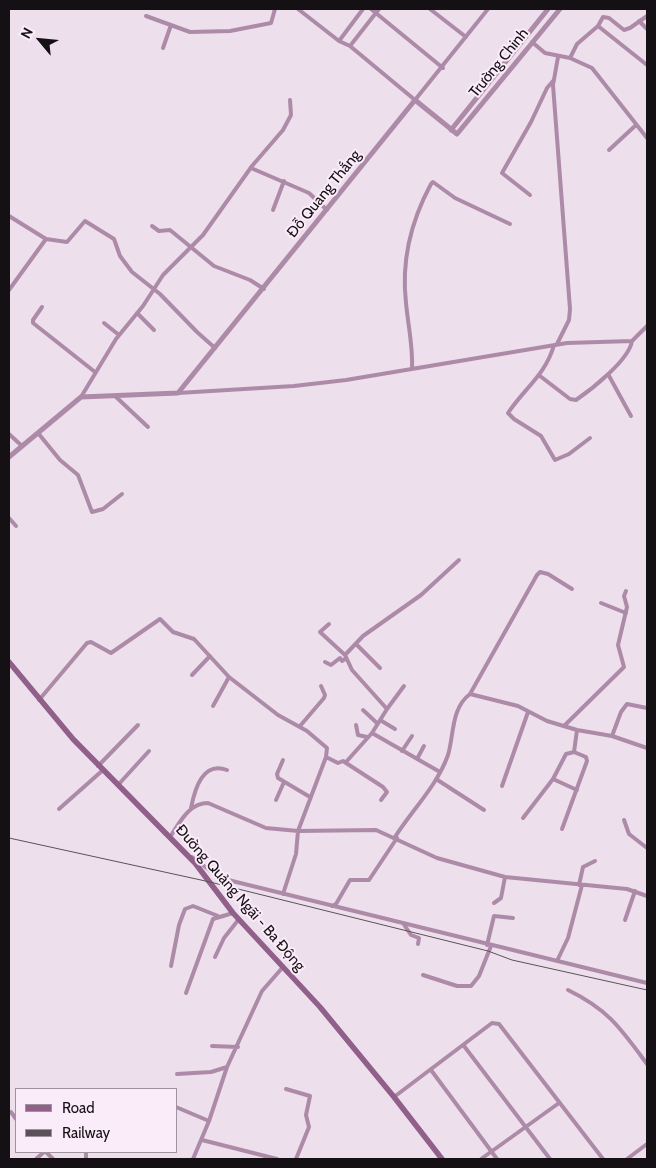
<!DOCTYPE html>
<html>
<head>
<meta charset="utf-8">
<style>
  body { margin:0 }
  #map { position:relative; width:656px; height:1168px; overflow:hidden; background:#eedfec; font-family:Cabin,sans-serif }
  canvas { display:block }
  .frame { position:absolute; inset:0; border:10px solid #151014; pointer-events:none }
  .legend { position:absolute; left:15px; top:1088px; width:162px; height:65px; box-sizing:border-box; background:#fbecf9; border:1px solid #9f949d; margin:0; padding:6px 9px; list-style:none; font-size:15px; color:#151014 }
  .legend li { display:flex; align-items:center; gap:10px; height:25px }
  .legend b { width:25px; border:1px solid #9f949d }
  .north { position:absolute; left:15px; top:15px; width:50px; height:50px; -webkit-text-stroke:4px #fbecf9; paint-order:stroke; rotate:298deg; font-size:14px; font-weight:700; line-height:20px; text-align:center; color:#151014 }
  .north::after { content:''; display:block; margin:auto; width:18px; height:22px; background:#151014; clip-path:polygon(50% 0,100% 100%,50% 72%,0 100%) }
</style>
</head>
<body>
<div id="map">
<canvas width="656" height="1168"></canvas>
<div class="frame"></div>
<ul class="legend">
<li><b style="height:6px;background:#90608a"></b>Road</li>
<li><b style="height:6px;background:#5b5259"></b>Railway</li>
</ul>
<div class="north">N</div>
</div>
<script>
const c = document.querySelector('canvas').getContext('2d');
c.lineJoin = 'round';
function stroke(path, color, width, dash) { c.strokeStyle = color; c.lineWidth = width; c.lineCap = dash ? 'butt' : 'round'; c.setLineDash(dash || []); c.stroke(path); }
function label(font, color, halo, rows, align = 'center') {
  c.font = font + ' Cabin,sans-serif'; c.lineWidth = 4; c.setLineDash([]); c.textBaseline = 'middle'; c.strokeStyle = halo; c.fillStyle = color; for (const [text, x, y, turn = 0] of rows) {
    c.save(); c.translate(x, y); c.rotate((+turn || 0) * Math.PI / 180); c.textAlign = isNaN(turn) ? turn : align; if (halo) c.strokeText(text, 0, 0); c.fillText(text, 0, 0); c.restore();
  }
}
const minor = new Path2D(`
  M298,9L339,41L350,46L415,100L488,9
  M371,9L443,68
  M430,9L466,37
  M146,16L190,32L230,31L271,23L275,9
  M639,21L647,29
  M598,26L647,65
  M339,41L363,9
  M532,42L545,53L570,58L592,68L647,138
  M350,46L379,9
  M163,48L171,25
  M570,58L577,44L598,26L603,17L609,18L624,30L630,28L647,16
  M609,150L636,125
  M251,168L309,193L327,210
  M530,195L502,173L531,122L547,88L553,81
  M273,210L284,181
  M9,216L46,239L67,242L85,221L114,239L120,256L132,272L160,294L197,332L215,348
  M152,226L159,231L170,230L214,266L250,280L264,289
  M9,290L46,239
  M42,307L33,320V323L95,372
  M137,313L154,330
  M104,323L119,335
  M557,344L569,320L570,309L553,85L558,57
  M554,345C546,374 524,389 508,413L514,419L541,436L555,460L569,454L590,438
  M412,368C413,346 408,325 406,303C401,260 411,221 431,184L433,182L455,198L510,224
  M608,374L631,416
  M540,376L570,399L576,400C592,389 629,360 632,341
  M178,393L294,386L346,380L567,343L632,341L647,326
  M115,396L148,427
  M81,397L116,339L143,306L163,275L203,235L252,166L283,130L291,115L290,100
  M38,433L60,460L78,475L92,512L103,509L122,494
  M9,434L22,446
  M9,518L16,526
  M601,603L626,613
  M329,624L320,632L345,655
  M356,644L380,668
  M325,662L331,665L340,658L342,661L345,659
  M192,675L210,656
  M470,694L537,575L540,572L548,574L572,589
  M39,700L87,643L91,642L111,653L160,619L173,632L194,639L229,677L278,715L307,731L327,748L326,757L298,831L296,854L283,894
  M213,706L229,677
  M387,709L404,686
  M363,710L378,724
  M380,720L395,729
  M356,725L358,735L367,737
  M300,726L324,698L325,695L321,686
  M564,726L624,667L618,645L627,607L624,596L626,591
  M372,733L440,772
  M612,736L621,712L627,704L647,708
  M402,751L412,736
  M326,757L338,763L343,761L383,787L387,792L381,800
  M417,759L424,746
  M283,760L277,774L278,778L310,797
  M346,762L372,733L387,709L352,670L345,655L363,636L421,595L459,560
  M98,766L138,725
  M436,779L484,810
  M553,779L577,790
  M118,785L149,751
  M502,786L528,712
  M276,800L284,782
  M191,808C195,788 203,761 227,770
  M59,809L103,770
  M523,818L553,779L566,754L574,752L577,730
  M624,820L629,834L647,848
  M562,829L587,761L586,757L574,752
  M170,837C180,822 189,803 208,803L266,828L298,831L376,830L437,858L505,877L627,889L647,896
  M395,837C412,810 437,786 448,755C454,735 451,708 470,694L518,706L547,721L577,730L612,736L647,748
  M192,857L220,878L647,983
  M579,885L583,867L595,861
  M494,903L501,898L505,877
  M332,906L336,904L350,880H369L397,838
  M625,920L635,891
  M403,923L411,935L419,938L418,944
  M487,945L494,916L513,918
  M215,957L224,938L239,919
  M557,961L568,938L582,885
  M171,966L179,925L185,909L193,906L218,916
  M423,975L457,986H471L479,976L491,946
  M568,990C609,1010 621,1029 647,1064
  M186,993L213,919L233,913
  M212,1046L238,1047
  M464,1046L550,1159
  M431,1070L497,1159
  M177,1074L211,1072L227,1067
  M286,1089L310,1096L306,1115L309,1127L296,1159
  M394,1097L492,1023L499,1024L603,1159
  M176,1107L209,1121
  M11,1112L16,1119
  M202,1140L277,1159
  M46,1152L53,1159
  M86,1152V1159
  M36,1159L44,1152
  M193,1159L209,1121L227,1067L262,991L283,967
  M481,1159L559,1103
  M627,1159L647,1144`);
const tertiary = new Path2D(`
  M451,130L548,9
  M9,457L81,397L178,393L415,100L457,134L560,9`);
const secondary = new Path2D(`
  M9,662L73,739L195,863L233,913L320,1007L394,1097L442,1159`);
const rail = new Path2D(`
  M9,838L210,882L488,951L512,960L647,990`);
const streetNames = [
  ["Trường Chinh",499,63,-51],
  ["Đỗ Quang Thắng",324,194,-51],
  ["Đường Quảng Ngãi - Ba Động",240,898,49]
];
stroke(minor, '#ad8ba8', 4);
stroke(tertiary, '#ad8ba8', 5);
stroke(secondary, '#90608a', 5.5);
stroke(rail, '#5b5259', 1);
label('15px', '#151014', '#fbecf9', streetNames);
</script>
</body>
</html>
